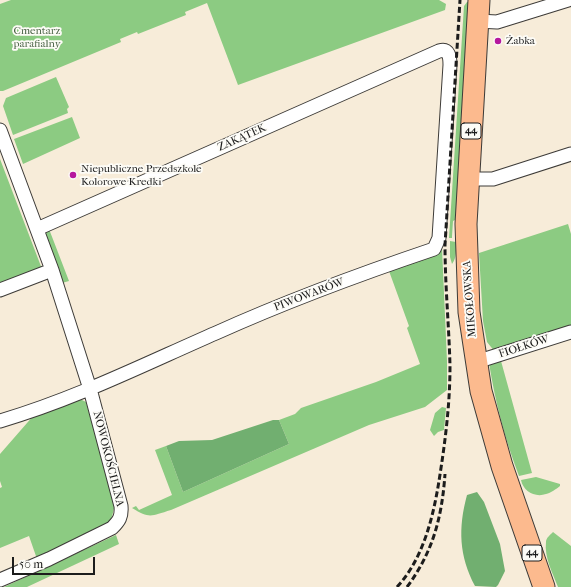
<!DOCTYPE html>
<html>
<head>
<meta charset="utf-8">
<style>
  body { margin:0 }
  #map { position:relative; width:571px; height:587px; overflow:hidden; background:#f7ecd9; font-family:"IM FELL French Canon",serif }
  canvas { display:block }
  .scale { position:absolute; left:12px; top:557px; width:83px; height:18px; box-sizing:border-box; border:2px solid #1c1c1c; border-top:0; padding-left:5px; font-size:12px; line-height:14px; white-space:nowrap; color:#1c1c1c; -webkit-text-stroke:3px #fdfcf7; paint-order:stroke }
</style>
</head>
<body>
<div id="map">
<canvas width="571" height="587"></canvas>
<div class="scale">50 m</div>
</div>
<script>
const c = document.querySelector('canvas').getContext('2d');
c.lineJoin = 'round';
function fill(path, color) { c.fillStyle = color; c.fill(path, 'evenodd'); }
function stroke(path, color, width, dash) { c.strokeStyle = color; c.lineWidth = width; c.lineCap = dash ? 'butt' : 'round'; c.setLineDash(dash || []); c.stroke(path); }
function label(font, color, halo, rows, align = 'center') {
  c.font = font + ' "IM FELL French Canon",serif'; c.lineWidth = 3.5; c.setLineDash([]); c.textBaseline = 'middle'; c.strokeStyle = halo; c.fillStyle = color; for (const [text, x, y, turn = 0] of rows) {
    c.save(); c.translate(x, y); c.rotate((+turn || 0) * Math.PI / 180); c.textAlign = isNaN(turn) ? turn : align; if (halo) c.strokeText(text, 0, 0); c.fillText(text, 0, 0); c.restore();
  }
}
const green = new Path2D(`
  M11,0H439L446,4L445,10L238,85L207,3L185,12L186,15L138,34L137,32L120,39L121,42L3,91H0V4Z
  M467,2H469L457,219L453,221L452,236V238H449L464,6Z
  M56,77L69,107L67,109L68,113L13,135L3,106L6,98Z
  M72,117L80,138L23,164L14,139Z
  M0,159L42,269L0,286Z
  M568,224L571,234V326L495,352L487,342L483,321L479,253Z
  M49,229L69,281L62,283L44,235Z
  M450,241L456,242C456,249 457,258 452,264L450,257Z
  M442,248L447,361V390L425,407L369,425L171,510C151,516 150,519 132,508L136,506L139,510L172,495L155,450L166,446L183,492L289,444L279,420L295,414L301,408L376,382L420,364L407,328L409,326L389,271L436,252Z
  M501,361L532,473L519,476C505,440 495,401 489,363Z
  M80,399L86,402L115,505L111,520L109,524L37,559L29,536L0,548V488L2,487L0,481V454L34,415Z
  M442,407L446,408L444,430L438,432L434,436L430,430L435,413Z
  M536,477L560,484V486C556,489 551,493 546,494C535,498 523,491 521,480Z
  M553,532L571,546V587H558C553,574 544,557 546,542C546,538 550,535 553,532Z
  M116,535L119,544L27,587H4Z`);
const forest = new Path2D(`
  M273,420H279L289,444L183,492L166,446L179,441L212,440Z
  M477,492L484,502L500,544L505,571L498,585L496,587L475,586C459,556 458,528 467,495Z`);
const minor = new Path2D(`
  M478,21L497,22L568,0
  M0,130L52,270L90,389L121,506C122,517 119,521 112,528L49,559L0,580
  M469,179H493L571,154
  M0,290L52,270
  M476,362L571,332
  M0,421C75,399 145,364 216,333C287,301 360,274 434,249L439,238L450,65C450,57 449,48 439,51L37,229`);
const primary = new Path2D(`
  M479,0L466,224L469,312L481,391L502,466L544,587`);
const rail = new Path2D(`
  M397,587C423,559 433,518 439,481C445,443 450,405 450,366C449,326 445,285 445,245L460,0
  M407,587C433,552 442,517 445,474`);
const markers = [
  [498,41,4,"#b5179e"],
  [73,175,4,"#b5179e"]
];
const shields = [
  [471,131,20],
  [532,553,20]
];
const shieldNames = [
  ["44",471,131],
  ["44",532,553]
];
const parkNames = [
  ["Cmentarz",37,31],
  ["parafialny",37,44]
];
const poiNames = [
  ["Żabka",506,41],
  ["Niepubliczne Przedszkole",81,169],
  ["Kolorowe Kredki",81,182]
];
const streetNames = [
  ["ZAKĄTEK",242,138,-24],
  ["PIWOWARÓW",309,295,-21],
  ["MIKOŁOWSKA",470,299,-94],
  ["FIOŁKÓW",524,347,-18],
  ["NOWOKOŚCIELNA",108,459,76]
];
fill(green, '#8ccb82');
fill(forest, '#71af70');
stroke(minor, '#3d3b38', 15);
stroke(primary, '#3d3b38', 23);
stroke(minor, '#fff', 13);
stroke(primary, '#fcba8e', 21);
stroke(rail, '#1c1c1c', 3, [6, 3]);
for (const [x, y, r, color] of markers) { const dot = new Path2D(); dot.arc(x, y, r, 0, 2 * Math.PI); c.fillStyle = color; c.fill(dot); stroke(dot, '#fdfcf7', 1.5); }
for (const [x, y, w] of shields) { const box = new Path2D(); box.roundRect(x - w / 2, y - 8, w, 16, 3); c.fillStyle = '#fdfcf7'; c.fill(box); stroke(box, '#1c1c1c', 1); }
label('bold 10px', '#1c1c1c', null, shieldNames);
label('11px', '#496245', '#fdfcf7', parkNames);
label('11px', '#1c1c1c', '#fdfcf7', poiNames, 'left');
label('11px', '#1c1c1c', '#fdfcf7', streetNames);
</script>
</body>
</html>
